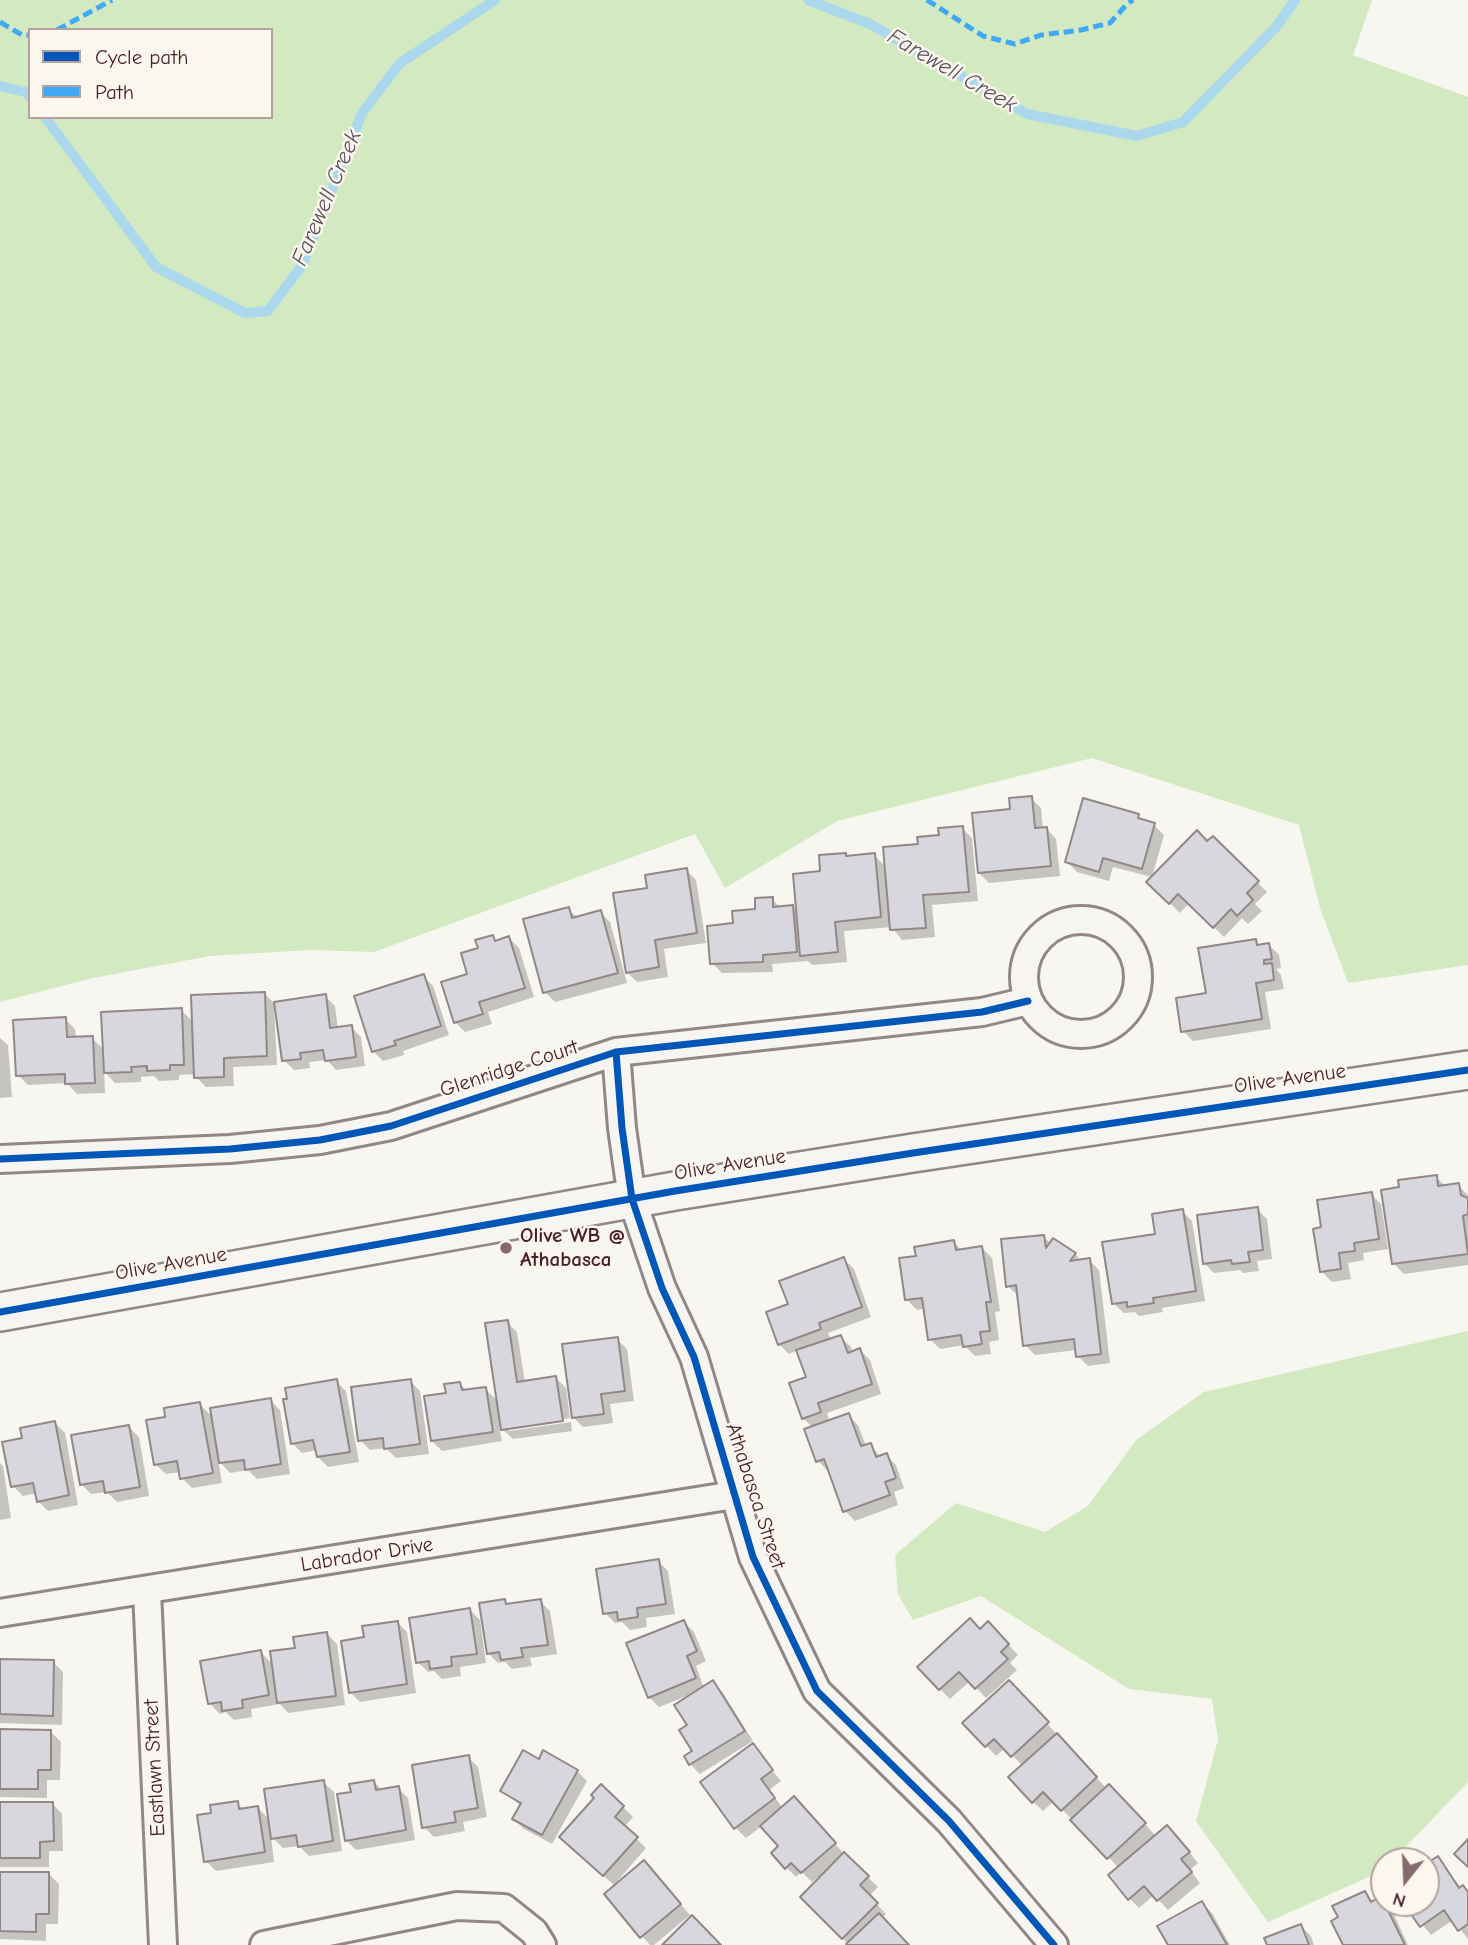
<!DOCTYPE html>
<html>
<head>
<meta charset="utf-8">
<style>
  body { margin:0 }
  #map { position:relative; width:1468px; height:1945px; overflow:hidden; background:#f8f6f0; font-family:"Comic Neue",sans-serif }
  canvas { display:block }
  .legend { position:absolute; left:28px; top:28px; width:245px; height:91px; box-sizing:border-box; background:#fbf7ec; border:2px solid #b4a19f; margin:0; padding:9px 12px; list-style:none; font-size:21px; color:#4a1f2b }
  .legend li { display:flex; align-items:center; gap:14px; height:35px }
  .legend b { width:35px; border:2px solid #b4a19f }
  .north { position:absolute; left:1370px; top:1847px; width:70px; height:70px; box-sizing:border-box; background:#fbf7ec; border:2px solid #b4a19f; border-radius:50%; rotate:198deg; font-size:19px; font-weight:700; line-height:28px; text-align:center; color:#4a1f2b }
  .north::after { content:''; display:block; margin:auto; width:24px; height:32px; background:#876a70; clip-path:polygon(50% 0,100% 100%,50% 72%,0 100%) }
</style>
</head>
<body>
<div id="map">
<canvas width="1468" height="1945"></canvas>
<ul class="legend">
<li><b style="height:9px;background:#0057b8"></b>Cycle path</li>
<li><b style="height:9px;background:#3fa9f5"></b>Path</li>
</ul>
<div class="north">N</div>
</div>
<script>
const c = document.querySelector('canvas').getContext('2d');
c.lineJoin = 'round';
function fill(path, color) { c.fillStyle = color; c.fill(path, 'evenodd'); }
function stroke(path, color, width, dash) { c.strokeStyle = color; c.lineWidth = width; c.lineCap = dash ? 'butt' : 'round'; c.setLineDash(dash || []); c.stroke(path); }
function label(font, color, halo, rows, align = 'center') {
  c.font = font + ' "Comic Neue",sans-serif'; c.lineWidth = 5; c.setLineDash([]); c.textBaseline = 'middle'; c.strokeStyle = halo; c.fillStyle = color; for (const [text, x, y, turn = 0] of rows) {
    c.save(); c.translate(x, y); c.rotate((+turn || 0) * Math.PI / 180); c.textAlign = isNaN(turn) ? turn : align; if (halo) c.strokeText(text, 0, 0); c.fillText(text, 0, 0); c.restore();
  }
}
const green = new Path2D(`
  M0,0H1372L1353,55L1468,97V965L1348,983L1320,908L1299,825L1092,758L837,821L725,888L695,834L374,952L310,950L210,956L93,978L0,1002ZM30,30H271V117H30Z
  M1468,1331V1782L1392,1861H1384L1382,1871L1268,1922L1196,1821L1218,1740L1212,1699L1129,1689L981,1596L913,1620L898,1594L895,1555L956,1503L1045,1532L1088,1506L1136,1440L1204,1392Z`);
const shadow = new Path2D(`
  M1031,798L1041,808L1043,829L1046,828L1056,839L1060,876L989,883L979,873L1012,810Z
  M1138,815L1145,822L1154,825L1164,835L1152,877L1113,867L1109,881L1077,872L1067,862Z
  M962,828L972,838L978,901L932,905L935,937L902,940L892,927L844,931L847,962L812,965L808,961L772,964L773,972L722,973L712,963L735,925L772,899L781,908L792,907L798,912L822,872L820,857L874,855L886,867L920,846Z
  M1213,838L1267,892L1255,904L1262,911L1248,924L1242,918L1224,937L1189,903L1180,913L1148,882Z
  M686,870L696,880L706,943L664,949L668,977L637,982L627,972L649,889Z
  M568,909L578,918L600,912L610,922L627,983L555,1002L545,992Z
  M493,937L498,942L509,938L519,948L534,997L488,1012L492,1024L465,1032L455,1022L480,949Z
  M1255,941L1261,946L1269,945L1279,955L1281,968L1276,969L1281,975L1284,989L1265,992L1271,1029L1193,1041L1183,1031L1208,995Z
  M423,976L433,986L449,1035L403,1051L404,1055L383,1061L373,1051Z
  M264,993L275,1004L325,996L335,1006L338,1029L351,1027L361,1037L365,1066L336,1070L327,1060L309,1062L310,1068L294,1070L284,1060L277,1008H274L277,1065L233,1067L234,1086L206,1087L196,1077V1074L179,1075V1080L159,1081L154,1076L141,1077V1082L115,1083L104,1071L105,1093L77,1094L67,1083L28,1085L18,1075L65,1019L75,1029L76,1039L92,1038L104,1050L181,1010L193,1022Z
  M0,1038L8,1045L12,1097L0,1098Z
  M1436,1177L1446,1187L1458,1185L1468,1195V1265L1404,1274L1394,1264L1401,1189Z
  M1371,1194L1381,1204L1388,1249L1363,1253L1364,1260L1348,1263L1351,1279L1332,1282L1322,1272Z
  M1257,1209L1267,1219L1272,1259L1257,1261L1259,1271L1243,1273L1240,1270L1214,1273L1204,1263Z
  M1182,1211L1192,1221L1205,1301L1162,1308L1163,1312L1139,1316L1135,1312L1124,1313L1113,1303L1157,1235Z
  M1043,1236L1051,1244L1075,1254L1082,1261L1089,1260L1099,1270L1110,1363L1088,1366L1078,1356L1077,1350L1035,1355L1025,1345L1018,1296L1008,1286Z
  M954,1242L962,1251L982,1248L992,1258L1000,1311L995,1312L999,1340L989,1342L991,1354L975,1356L964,1345L940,1349L930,1339L926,1308L917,1310L907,1300L918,1257Z
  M844,1259L854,1269L871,1317L828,1333L831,1340L841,1337L851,1347L853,1353L860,1350L870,1360L881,1394L827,1413L830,1422L848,1415L858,1425L866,1446L870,1445L881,1457L886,1455L896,1465L904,1488L894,1492L898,1505L855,1521L845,1511L830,1470L828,1471L818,1461L813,1428L803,1418L808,1378L798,1350L789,1354L779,1344L790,1306Z
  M507,1322L517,1332L525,1382L556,1378L566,1388L570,1418L509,1427V1431L571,1422L572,1431L513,1439L499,1426L502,1441L442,1451L432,1441L448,1394L460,1384L467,1391L485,1389L499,1402Z
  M617,1339L627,1349L634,1401L610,1404L613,1423L583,1427L573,1417Z
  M336,1381L346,1391L359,1462L328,1467L318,1457L317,1450L302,1453L292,1443Z
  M410,1381L420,1391L429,1454L396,1458L386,1448L370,1450L360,1440Z
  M270,1400L280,1410L290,1474L257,1479L248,1470L230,1473L218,1460L222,1483L192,1488L182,1478L181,1472L166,1474L155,1464L167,1418L199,1404L213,1417Z
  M55,1423L65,1433L78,1505L48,1511L38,1501L37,1493L23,1496L13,1486L24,1439Z
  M129,1427L139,1437L149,1496L117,1502L107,1492L91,1494L81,1484Z
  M0,1463L3,1466L11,1518L0,1520Z
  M658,1561L668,1571L675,1614L646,1618L647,1627L630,1630L622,1622L615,1623L605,1613Z
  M504,1601L509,1606L540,1601L550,1611L557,1654L530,1658L532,1666L512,1669L505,1662L498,1663L488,1653Z
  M470,1610L480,1620L486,1663L460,1667L461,1676L442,1679L434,1671L428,1672L418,1662Z
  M397,1622L407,1632L416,1693L360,1702L350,1692L366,1639Z
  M684,1622L694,1632L706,1661L696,1666L704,1688L713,1683L723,1693L753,1741L700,1774L690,1764L694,1752L689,1725L692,1694L659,1707L649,1697Z
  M980,1631L998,1633L1018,1655L1010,1663L1017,1670L986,1698L970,1681L950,1699L940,1689Z
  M327,1634L337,1644L345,1705L288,1713L280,1704L251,1709L252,1717L234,1720L226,1712L220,1714L210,1704L261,1652L273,1665Z
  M0,1661L53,1662L63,1672L62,1725L0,1723Z
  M1009,1682L1106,1788L1119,1796L1157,1837H1177L1198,1863L1190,1870L1200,1883L1168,1910L1154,1895L1139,1908L1129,1898L1119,1868L1054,1801L1043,1811L1033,1802L1023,1766L1005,1748L996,1756L965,1723Z
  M0,1731L51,1732L61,1742L60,1780H47V1798L0,1797Z
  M752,1745L781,1781L769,1790L783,1808H804L845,1855L878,1887L869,1896L886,1914L882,1918L907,1945H849L802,1897L820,1879L818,1877L812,1882L802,1872L796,1877L786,1867L780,1846L762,1826L746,1838L736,1828L702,1782Z
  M468,1757L478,1767L487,1817L463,1822L465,1831L434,1837L424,1827Z
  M539,1761L577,1771L587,1781L552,1844L524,1829L514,1819L521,1806L502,1791Z
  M323,1782L334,1792L342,1851L309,1856L299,1846L283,1848L271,1836L274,1862L216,1871L206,1861L213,1815L237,1803L244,1810L258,1808L270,1820Z
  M374,1782L383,1791L398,1788L408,1798L415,1840L356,1850L346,1840L353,1794Z
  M52,1803L62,1814L63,1851H49V1867H0V1804Z
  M623,1807L633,1817L624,1827L646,1848L614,1885L571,1847Z
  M1437,1858L1461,1888L1463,1887L1468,1892V1939L1453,1920L1431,1935L1405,1903H1426V1866Z
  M654,1873L690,1915L654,1945H650L606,1894Z
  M0,1874H49L59,1884L58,1924H46V1941L0,1939Z
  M1365,1893L1374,1902L1381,1898L1391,1908L1408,1945H1345L1340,1918Z
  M1202,1903L1212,1913L1230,1945H1170Z
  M1301,1926L1311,1936L1314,1945H1269Z`);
const stream = new Path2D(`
  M808,0L870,24L1027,114L1137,136L1183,122L1276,27L1295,0
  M0,86L26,92L30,97
  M45,117L156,267L245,313L268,311L303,264L362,113L400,63L495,0`);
const building = new Path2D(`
  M1032,796L1035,828L1047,827L1051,866L978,873L972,813L1010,809L1009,798Z
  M1083,798L1139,814L1138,818L1155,823L1142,869L1103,858L1099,872L1065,862Z
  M963,826L969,892L923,895L926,928L890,930L883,847L918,844L917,837L939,835L938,828Z
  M1197,830L1207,841L1213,836L1259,881L1247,893L1253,900L1237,916L1231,909L1213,928L1178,894L1169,904L1146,882Z
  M846,853V856L875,853L881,917L835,922L838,952L800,956L793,874L820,871L819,855Z
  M687,868L697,933L655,940L659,967L626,973L613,893L647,888L645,875Z
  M773,897V907L793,905L797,952L763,955V962L710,964L707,926L733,923L732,911L755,909V898Z
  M569,907L572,918L601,910L618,973L543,993L523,919Z
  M493,935L495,941L509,936L525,988L479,1002L483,1014L454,1023L441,982L467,974L461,953L478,948L475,940Z
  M1256,939L1257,945L1269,943L1272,959L1264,960V964L1272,963L1274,980L1256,983L1262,1019L1181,1032L1176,998L1206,993L1198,948Z
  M424,974L441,1026L394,1041L396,1045L372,1052L354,996Z
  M265,992L267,1056L224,1058V1077L194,1078L191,995Z
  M326,994L330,1028L352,1025L356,1057L325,1061L323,1050L300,1053L301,1059L282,1061L274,1002Z
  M182,1008L184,1065H170V1070L147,1071V1066L131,1067L132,1072L104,1073L101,1012Z
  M66,1017L67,1037L93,1036L95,1083L65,1084V1074L16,1076L13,1020Z
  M1437,1175L1438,1186L1459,1183L1461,1195L1468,1198V1214L1463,1216L1468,1254L1392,1264L1381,1190L1399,1187L1398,1180Z
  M1372,1192L1379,1239L1354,1243L1355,1251L1339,1253L1341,1269L1320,1272L1313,1229L1321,1227L1317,1200Z
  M1258,1207L1263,1250L1248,1252L1250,1262L1232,1264L1231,1260L1203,1264L1197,1215Z
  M1183,1209L1196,1291L1153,1298L1154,1303L1127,1307V1302L1112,1304L1102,1242L1155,1234L1152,1214Z
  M1044,1235L1046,1248L1053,1238L1076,1253L1070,1261L1090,1258L1101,1354L1076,1357L1074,1339L1023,1346L1016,1285L1006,1287L1001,1239Z
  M954,1240L956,1250L982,1246L991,1302H986L990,1331L980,1332L982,1344L963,1347L961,1335L928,1340L922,1298L905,1300L899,1258L916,1256L914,1247Z
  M844,1257L862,1307L819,1323L821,1329L778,1345L766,1312L788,1304L779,1281Z
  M508,1320L517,1382L556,1376L563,1421L501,1430L485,1323Z
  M841,1335L848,1353L860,1348L872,1384L818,1403L821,1412L802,1419L789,1383L806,1377L796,1350Z
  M618,1337L625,1391L601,1394L604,1414L572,1418L562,1344Z
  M337,1379L350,1452L317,1457L313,1440L291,1444L283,1399H287L285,1388Z
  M411,1379L420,1444L384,1449L383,1438L358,1441L351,1387Z
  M460,1382L462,1390L486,1387L493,1432L431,1441L424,1396L446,1393L444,1384Z
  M271,1398L281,1464L245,1470L244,1460L219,1463L210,1408Z
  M200,1402L213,1473L180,1479L177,1461L154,1465L146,1420L165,1417L164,1408Z
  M849,1413L861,1446L871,1443L876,1457L887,1453L896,1478L885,1482L890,1495L843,1512L824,1459L816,1462L804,1429Z
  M55,1421L69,1495L37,1502L33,1483L11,1487L2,1442L22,1438L20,1428Z
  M129,1425L140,1487L105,1493L103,1481L80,1485L71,1435Z
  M659,1559L666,1604L637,1608L638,1617L618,1620L617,1612L603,1614L596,1569Z
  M505,1599L506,1604L541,1599L548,1645L521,1648L523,1657L501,1660L499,1652L487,1654L479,1603Z
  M470,1608L477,1654L451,1657L452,1666L430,1669L429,1661L416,1663L409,1618Z
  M970,1618L980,1629L988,1621L1009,1644L1001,1652L1008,1659L975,1689L959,1672L939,1690L917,1667Z
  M684,1620L697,1651L687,1656L696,1678L648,1698L626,1643Z
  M398,1621L407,1684L349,1693L341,1641L364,1637L362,1626Z
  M327,1632L336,1696L277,1703L270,1651L295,1648L293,1637Z
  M261,1650L269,1695L242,1700L243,1708L222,1711L221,1702L208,1704L200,1661Z
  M0,1659L54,1660L53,1716L0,1714Z
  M713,1680L745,1731L689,1765L684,1756L692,1751L679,1730L687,1725L674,1705Z
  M1009,1680L1049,1722L1011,1757L994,1739L985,1747L962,1723Z
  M0,1729L51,1730V1770H38V1789H0Z
  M1057,1733L1097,1777L1061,1811L1043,1792L1032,1803L1008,1777Z
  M753,1743L773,1770L761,1779L775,1798L734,1829L700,1782Z
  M523,1750L539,1759L543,1750L578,1770L542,1835L512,1819L521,1803L500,1791Z
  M469,1755L478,1808L454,1812L456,1822L422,1828L412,1765Z
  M324,1780L333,1841L298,1847L296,1835L271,1839L264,1789Z
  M374,1780L376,1790L399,1786L406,1830L345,1841L337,1794L351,1792L349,1784Z
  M601,1784L624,1806L615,1817L638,1837L603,1876L559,1837L594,1798L591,1795Z
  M1109,1784L1146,1823L1107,1859L1070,1820Z
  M794,1796L836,1843L801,1873L791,1863L785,1869L771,1853L778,1846L760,1826Z
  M238,1801L239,1809L258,1806L265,1852L204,1862L197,1815L211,1813L210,1805Z
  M0,1802H53L54,1841L40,1842V1858H0Z
  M1167,1825L1190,1852L1181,1859L1192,1872L1157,1901L1144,1886L1128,1900L1108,1875Z
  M1468,1839V1867L1454,1854Z
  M844,1852L869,1876L860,1885L878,1903L842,1939L800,1897Z
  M1438,1856L1459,1888L1463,1885L1468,1892V1924L1458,1931L1444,1910L1420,1927L1403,1903H1426V1864Z
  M644,1860L681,1904L640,1938L604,1894Z
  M0,1872H49V1914H36V1932L0,1931Z
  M1365,1891L1371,1902L1381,1896L1405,1945H1343L1331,1921L1338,1917L1332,1906Z
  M1202,1901L1227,1945H1168L1157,1926Z
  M879,1913L909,1945H847L846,1944Z
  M692,1915L721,1945H662Z
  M1301,1924L1309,1945H1267L1264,1938Z`);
const minor = new Path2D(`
  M1024 977a57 57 0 1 1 114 0a57 57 0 1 1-114 0Z
  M616,1052L622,1128L632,1199L662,1288L694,1357L753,1557L817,1691L949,1821L1054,1945
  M0,1159L230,1149L320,1140L391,1126L616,1052L982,1012L1028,1001
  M147,1591L163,1945
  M0,1613L734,1495
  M264,1945L457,1906L504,1908L534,1932L542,1945`);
const secondary = new Path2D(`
  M0,1312L675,1191L913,1153L1468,1070`);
const quiet = new Path2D(`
  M927,0L983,36L1015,44L1041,35L1081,30L1110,23L1127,4L1133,0
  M0,22L22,35H30
  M57,30L112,0`);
const cycleway = new Path2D(`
  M616,1052L622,1128L632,1199L662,1288L694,1357L753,1557L817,1691L949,1821L1054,1945
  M0,1159L230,1149L320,1140L391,1126L616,1052L982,1012L1028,1001
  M0,1312L675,1191L913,1153L1468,1070`);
const markers = [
  [506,1248,7,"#876a70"]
];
const streetNames = [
  ["Glenridge Court",509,1069,-18],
  ["Olive Avenue",1290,1079,-8],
  ["Olive Avenue",730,1165,-9],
  ["Olive Avenue",171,1264,-10],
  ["Athabasca Street",755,1496,72],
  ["Labrador Drive",367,1555,-9],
  ["Eastlawn Street",155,1768,-93]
];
const poiNames = [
  ["Olive WB @",520,1236],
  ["Athabasca",520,1260]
];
const waterNames = [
  ["Farewell Creek",952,71,30],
  ["Farewell Creek",327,198,-67]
];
fill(green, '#d3e9c1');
fill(shadow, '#0003');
stroke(stream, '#abd8ec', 10);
fill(building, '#d9d7de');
stroke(building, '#918787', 2);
stroke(minor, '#918787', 32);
stroke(secondary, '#918787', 42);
stroke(minor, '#f6f5f1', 26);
stroke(secondary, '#f6f5f1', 37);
stroke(quiet, '#3fa9f5', 5, [10, 5]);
stroke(cycleway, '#0057b8', 7);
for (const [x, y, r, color] of markers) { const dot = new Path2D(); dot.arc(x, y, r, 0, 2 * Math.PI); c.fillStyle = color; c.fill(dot); stroke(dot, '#fbf7ec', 2.5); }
label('21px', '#4a1f2b', '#fbf7ec', streetNames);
label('bold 21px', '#4a1f2b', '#fbf7ec', poiNames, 'left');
label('italic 23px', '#5d5365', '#fbf7ec', waterNames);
</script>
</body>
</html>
